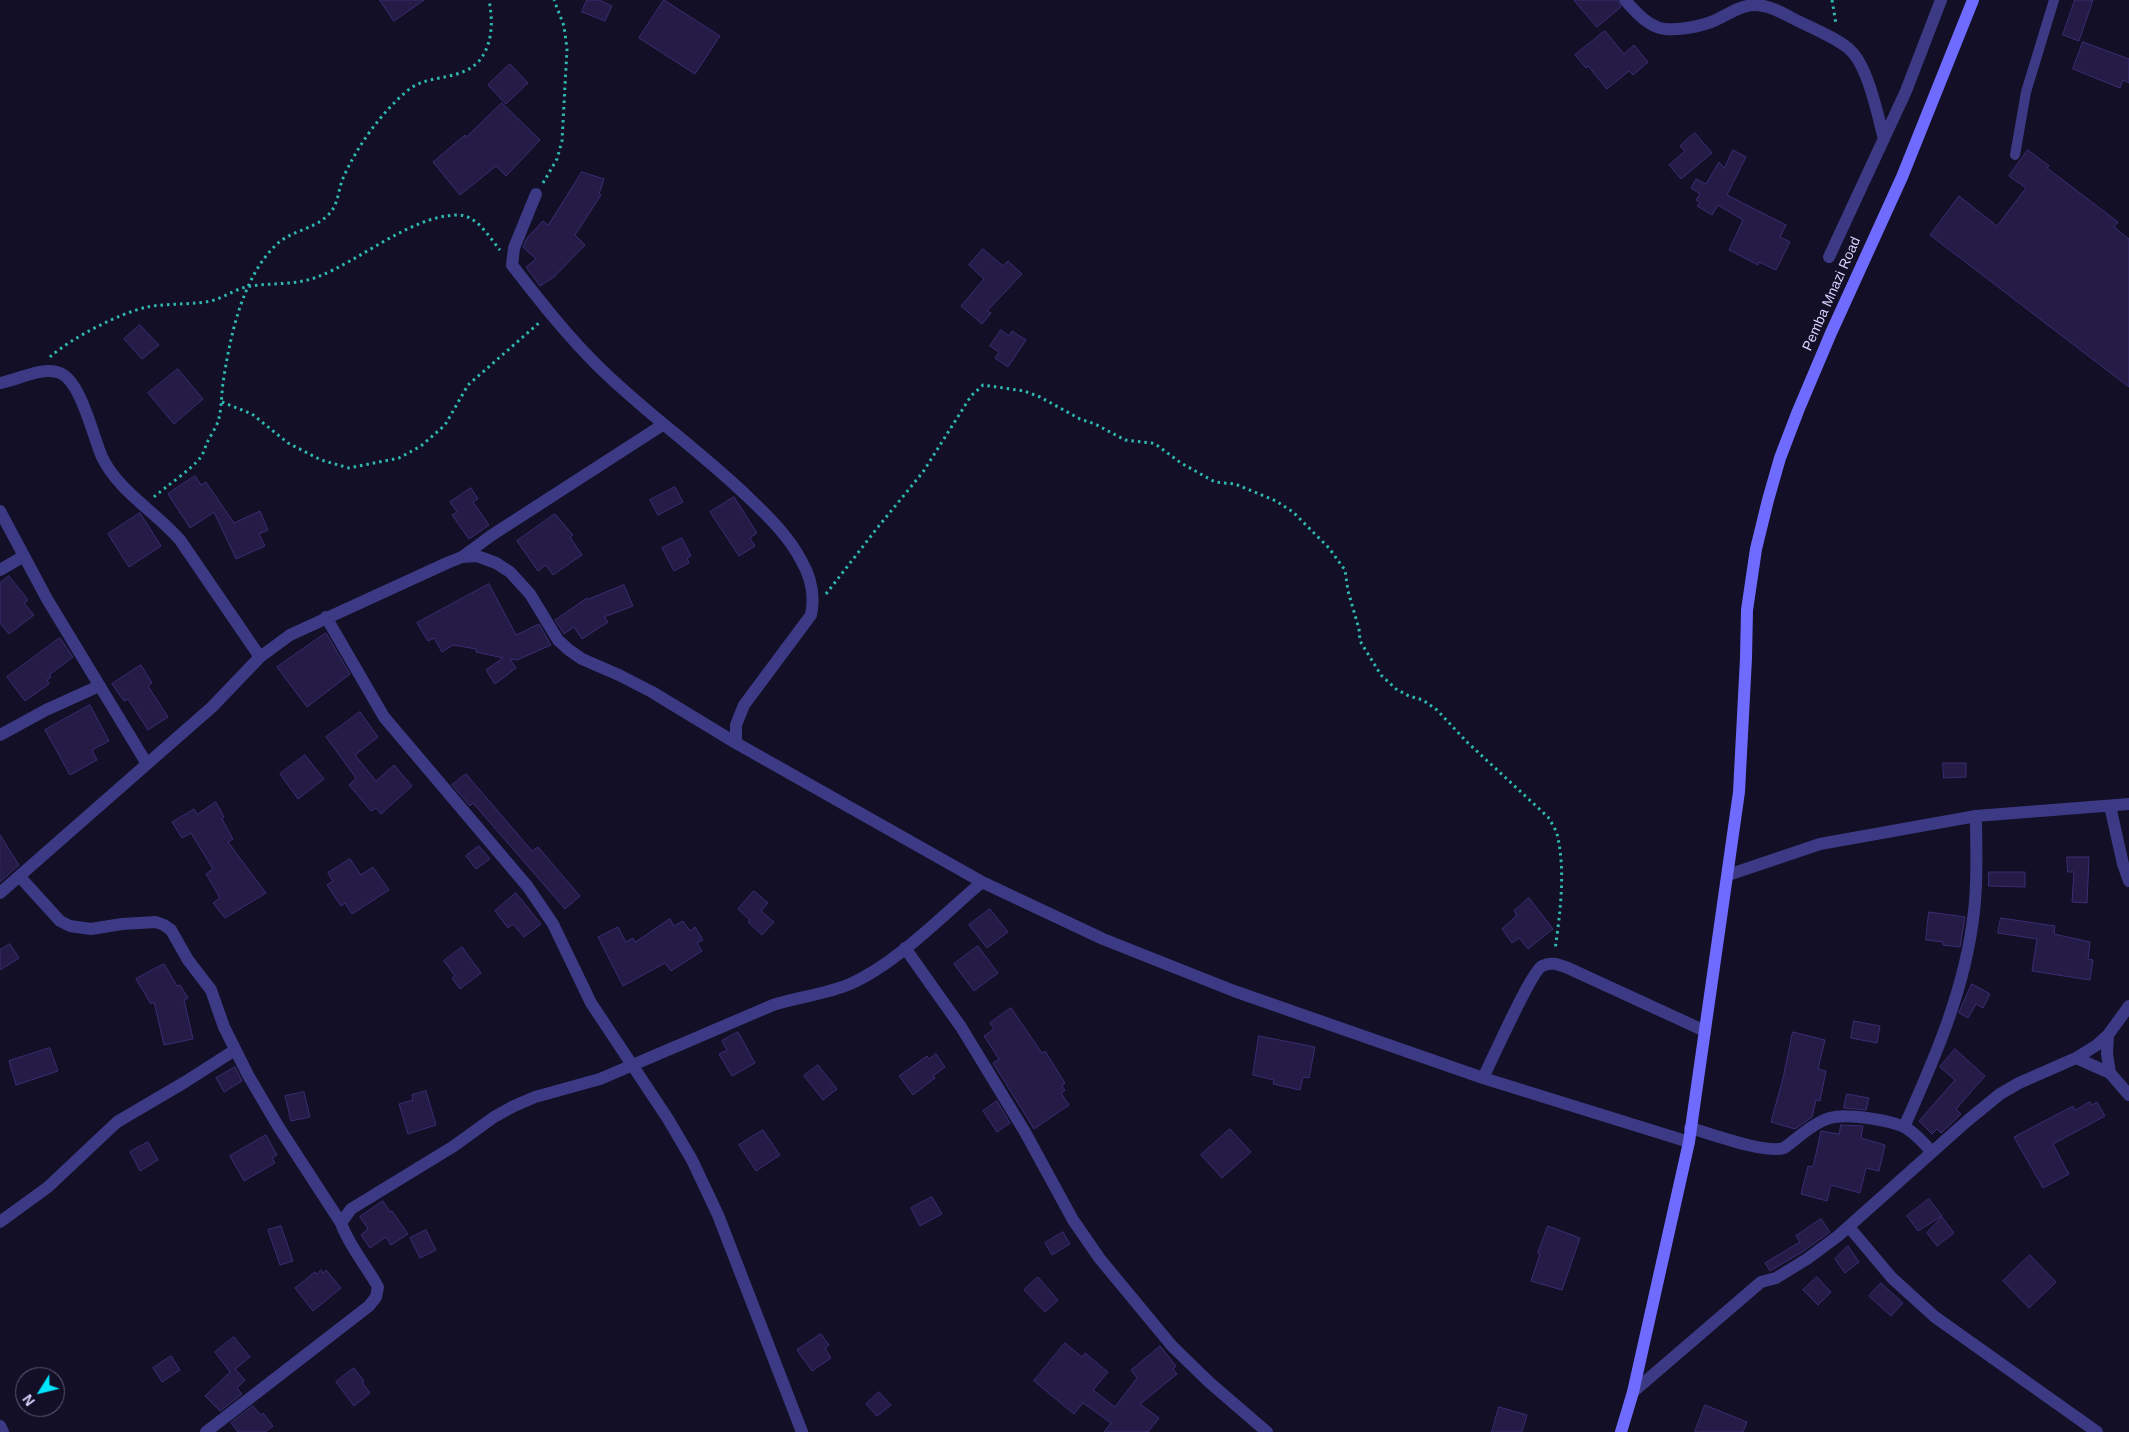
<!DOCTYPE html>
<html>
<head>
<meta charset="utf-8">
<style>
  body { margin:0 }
  #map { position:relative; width:2129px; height:1432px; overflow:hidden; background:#130f26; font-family:Helvetica,sans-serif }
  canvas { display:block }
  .north { position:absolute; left:15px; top:1367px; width:50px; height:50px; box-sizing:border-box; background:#130f26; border:1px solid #625e7d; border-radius:50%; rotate:234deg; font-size:14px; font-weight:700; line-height:20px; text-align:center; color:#d9d4ff }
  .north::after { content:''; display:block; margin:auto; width:18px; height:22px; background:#00e5ff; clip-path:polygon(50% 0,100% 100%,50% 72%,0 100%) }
</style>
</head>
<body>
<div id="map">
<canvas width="2129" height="1432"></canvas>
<div class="north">N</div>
</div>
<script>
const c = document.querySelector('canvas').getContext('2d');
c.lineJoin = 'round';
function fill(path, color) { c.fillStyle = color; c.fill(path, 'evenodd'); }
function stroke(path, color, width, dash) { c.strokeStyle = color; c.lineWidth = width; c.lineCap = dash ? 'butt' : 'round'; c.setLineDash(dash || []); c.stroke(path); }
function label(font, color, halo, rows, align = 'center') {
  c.font = font + ' Helvetica,sans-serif'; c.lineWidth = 4.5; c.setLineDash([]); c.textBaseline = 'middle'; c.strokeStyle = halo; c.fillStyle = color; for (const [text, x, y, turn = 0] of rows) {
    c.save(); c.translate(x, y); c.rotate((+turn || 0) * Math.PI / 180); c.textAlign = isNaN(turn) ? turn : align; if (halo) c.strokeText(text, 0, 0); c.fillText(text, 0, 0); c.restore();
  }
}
const building = new Path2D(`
  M380,0H424L394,21Z
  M587,0H599L612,6L605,21L582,12Z
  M664,0L720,36L695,74L639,38Z
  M1574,0H1617L1621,7L1597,27Z
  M2075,0H2093L2079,41L2063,35Z
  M1605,31L1624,54L1634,45L1648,62L1633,75L1629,71L1607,89L1588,66L1586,68L1575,55Z
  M2083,42L2129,59V83L2123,80L2120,88L2073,69Z
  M510,64L528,83L506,104L488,85Z
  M502,103L540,140L506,176L496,166L460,195L433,162L465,135L466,137Z
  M1695,133L1712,153L1681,179L1669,165L1685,151L1680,146Z
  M1733,150L1746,157L1727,195L1786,225L1780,237L1790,242L1776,270L1759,262L1758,265L1729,250L1743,220L1718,205L1712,215L1697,206L1700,203L1696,200L1700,194L1691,188L1696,179L1706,184L1719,162L1724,168Z
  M2028,150L2049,166L2047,168L2118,222L2114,227L2129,239V387L1930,235L1959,196L1997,226L2026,188L2009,176Z
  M582,172L604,179L599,194L601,195L575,235L585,245L554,277L540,286L526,267L536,259L523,247L527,238L543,221L548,225Z
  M983,249L1003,266L1008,261L1022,274L987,311L991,313L982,324L961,306L984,279L969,265Z
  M140,325L159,345L142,359L124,339Z
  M1001,330L1009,336L1012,331L1026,340L1008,367L995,358L999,352L990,346Z
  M178,369L203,399L174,424L148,393Z
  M195,476L201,485L206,482L234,523L260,511L268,530L259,534L265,546L236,559L214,512L190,528L168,494Z
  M675,487L683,502L658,515L650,500Z
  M471,488L478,499L473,502L489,525L469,539L452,515L457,512L450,502Z
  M734,497L757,533L750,538L755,546L739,556L710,512Z
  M140,513L161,546L129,567L108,534Z
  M555,514L573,535L570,537L582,555L553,575L546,565L538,571L517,541Z
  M682,538L691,556L687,558L689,563L674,571L662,548Z
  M9,576L28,600L24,603L34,615L9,634L0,623V583Z
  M489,584L516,635L539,624L551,645L517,660L510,659L516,668L495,684L486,670L503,658L476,652V649L453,645L442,652L434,638L428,641L417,623Z
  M624,585L633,606L604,617L608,622L582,639L574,627L564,634L555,620L587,598L588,599Z
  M326,633L350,674L307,707L277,667Z
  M60,638L73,657L49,675L51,677L47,680L49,684L25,701L7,677Z
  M141,665L152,683L148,686L168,717L148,730L128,699L124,701L112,684Z
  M90,705L109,741L92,750L97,760L70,775L45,730Z
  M360,712L378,737L355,755L376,781L394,765L412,786L381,814L376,808L371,811L349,785L356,778L326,737Z
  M305,755L324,779L298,799L280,774Z
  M1943,763H1966V777L1944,778Z
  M466,774L532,851L538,847L580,896L565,909L473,803L470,806L452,785Z
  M216,802L224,817L222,819L233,839L228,842L266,893L225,918L213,903L220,898L206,874L213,869L191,833L182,838L172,822L194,809L197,814Z
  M0,835L19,865L0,882Z
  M479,846L490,859L476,869L466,856Z
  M2067,857H2089L2087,903L2072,902L2074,872H2068Z
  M350,859L361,875L373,867L389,890L352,914L345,903L341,906L327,885L333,881L328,873Z
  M1989,872H2025V887L1989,886Z
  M754,891L768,903L761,911L774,922L762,935L748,922L750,920L738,909Z
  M516,893L541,924L524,937L513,924L508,928L495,911Z
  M1529,898L1553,929L1528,949L1519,938L1512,943L1502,929L1517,915L1514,911Z
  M990,909L1008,932L987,948L969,925Z
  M1929,912L1965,917L1960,947L1943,945V942L1926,940Z
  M2001,918L2055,926L2054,934L2090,942L2088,959L2093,960L2090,980L2032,971L2037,939L1998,933Z
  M670,919L674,926L683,921L690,931L695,927L703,940L697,943L702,951L671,971L665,963L623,986L598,937L618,927L626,942L633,938L635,942Z
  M10,944L19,958L0,970V950Z
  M978,946L998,973L974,991L954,964Z
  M462,947L481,973L460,989L452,978L455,976L444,961Z
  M164,964L177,986L180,985L188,998L184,1000L193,1039L164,1045L154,1002L151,1004L136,979Z
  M1972,984L1990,994L1983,1008L1976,1004L1968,1018L1959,1013Z
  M1011,1008L1042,1053L1045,1051L1065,1083L1062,1086L1065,1090L1061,1093L1069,1105L1034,1129L993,1063L999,1059L984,1036L994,1029L990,1023Z
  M1854,1021L1880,1026L1877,1043L1851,1038Z
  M738,1032L755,1063L732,1076L719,1054L727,1050L722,1041Z
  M1793,1032L1825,1040L1818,1069L1826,1071L1820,1101L1816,1100L1812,1117L1795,1129L1771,1122L1783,1078Z
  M1259,1036L1315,1047L1309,1078L1303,1077L1300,1090L1273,1084L1274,1080L1253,1075Z
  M50,1048L58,1071L16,1085L9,1061Z
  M1955,1049L1985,1076L1956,1109L1961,1114L1952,1123L1941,1133L1937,1129L1932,1134L1919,1121L1955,1080L1940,1067Z
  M936,1054L945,1067L933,1076L935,1078L913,1095L899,1076L927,1056L929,1059Z
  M818,1065L837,1089L823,1100L804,1076Z
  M235,1067L242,1081L224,1092L216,1078Z
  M426,1091L436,1125L408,1134L399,1104L413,1100L412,1095Z
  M304,1092L310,1117L291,1121L285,1096Z
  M1847,1094L1869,1098L1866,1110L1844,1108Z
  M997,1101L1010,1123L997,1132L983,1111Z
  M2090,1102L2092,1105L2097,1102L2105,1116L2053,1144L2069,1174L2043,1188L2014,1137L2073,1106L2075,1110Z
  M1841,1125L1863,1126L1861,1138L1885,1145L1879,1171L1866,1168L1860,1193L1831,1185L1827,1201L1801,1194L1808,1166L1813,1167L1821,1131L1839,1134Z
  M1230,1129L1251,1152L1222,1178L1201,1155Z
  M763,1130L780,1155L756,1171L739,1145Z
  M266,1135L277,1155L272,1158L275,1163L244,1181L230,1156Z
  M148,1142L158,1160L140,1171L130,1152Z
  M932,1197L942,1214L920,1226L911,1208Z
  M1929,1199L1942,1216L1918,1231L1907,1216Z
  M383,1201L390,1212L392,1211L408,1234L391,1245L386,1237L370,1248L361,1235L368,1229L360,1217Z
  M1942,1217L1954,1233L1937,1246L1927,1233Z
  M1821,1219L1830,1232L1802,1252L1770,1271L1765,1263L1800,1242L1796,1236Z
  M281,1226L293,1261L280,1265L268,1230Z
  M1548,1226L1580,1238L1562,1290L1531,1281L1540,1254L1538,1253Z
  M426,1230L436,1250L420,1258L410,1238Z
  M1063,1232L1070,1244L1052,1255L1045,1243Z
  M1848,1246L1859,1262L1845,1273L1835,1259Z
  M2030,1255L2056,1282L2029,1308L2003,1281Z
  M321,1270L323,1273L326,1270L341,1288L313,1311L295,1288L315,1272L317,1274Z
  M1038,1277L1058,1300L1045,1312L1024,1290Z
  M1817,1277L1831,1292L1818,1305L1803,1290Z
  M1881,1283L1903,1303L1891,1316L1869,1296Z
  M821,1334L829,1345L825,1348L831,1358L812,1371L797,1350Z
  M234,1337L250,1357L235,1369L245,1380L237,1388L242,1394L220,1411L205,1396L230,1372L215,1352Z
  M1065,1343L1082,1357L1085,1353L1108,1372L1093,1390L1115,1407L1137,1378L1131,1370L1160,1346L1176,1366L1173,1369L1177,1374L1140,1404L1159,1418L1148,1432H1104L1111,1423L1083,1403L1074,1414L1034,1381Z
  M171,1356L180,1370L162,1382L153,1368Z
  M354,1368L364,1381L362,1382L370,1393L354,1406L336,1382Z
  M879,1392L891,1405L877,1416L866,1404Z
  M1705,1405L1747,1422L1743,1432H1695Z
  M253,1406L261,1415L263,1413L273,1426L265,1432H238L231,1423Z
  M1499,1407L1527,1415L1522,1432H1492Z`);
const path = new Path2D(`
  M1832,0L1836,24
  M543,183L557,159L562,141L567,49L564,26L554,0
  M50,357C71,338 120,313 147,307C168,303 190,305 211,301C223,298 234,290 246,287C270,282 294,286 317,277C360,261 412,215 458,215C477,215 489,237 500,250
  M222,402L252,414L288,443L321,460L349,468L399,458L421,446L445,425L468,385L540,322
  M154,497C165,487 192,469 200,458C203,454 205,449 206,445C209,438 214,431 217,424C222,411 221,397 223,383C230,337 242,277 277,244C292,230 314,230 329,214C339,204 338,188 344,176C358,145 381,113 407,91C428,73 460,82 479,61C493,44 493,21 489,0
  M826,594L878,527L923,472L971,396L983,385L1024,391L1040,397L1080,419L1095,424L1125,440L1152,443L1158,446L1181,463L1215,482L1235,484L1276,501L1293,512L1329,548L1345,570L1348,591L1359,629L1360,641L1381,675L1396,689L1409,696L1423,700L1437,710L1467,742L1548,817C1551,822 1555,828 1557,834C1566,870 1560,914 1555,950`);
const service = new Path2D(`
  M2015,155L2026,92L2054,0`);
const minor = new Path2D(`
  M1625,0C1634,10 1644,22 1657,27C1671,33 1703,26 1716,20C1728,14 1742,5 1755,5C1770,5 1786,15 1798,21C1812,28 1841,40 1851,51C1868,67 1878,116 1884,139
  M536,194L514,248L512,265C540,301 568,337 601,369C648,415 703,453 750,499C769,517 789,537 801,560C811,577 815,596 811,615L744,705L736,725V743
  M1829,257L1906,91L1941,0
  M0,383C18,380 42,366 60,373C81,381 93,437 102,457C119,492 155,511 180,540L260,657
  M0,511L47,599L147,764
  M462,557L492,535L664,424
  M0,570L24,556
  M326,617L384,717L528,887L553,924L591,1003L668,1119L692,1160L718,1215L802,1432
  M0,735L46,710L99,686
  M2110,806L2123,864L2129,881
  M1728,875L1820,844L1976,816L2129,804
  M20,877L60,921L70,926L91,929L122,924L156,922L164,925L171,930L188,960L211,990L224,1027L248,1075L278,1126L341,1223
  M0,893L212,707L260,657L290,635L447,563L462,557L477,556L496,563L510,572L530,594L558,640L569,650L582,659L619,675L652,692L736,743L982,882L1103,939L1234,991L1483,1078L1689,1142
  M905,948L961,1027L1025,1132L1073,1220L1100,1259L1172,1346L1209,1382L1267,1432
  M2108,1035L2107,1054L2110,1073L2129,1095
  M2076,1058L2110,1073
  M1483,1078C1492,1060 1531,972 1542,966C1552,961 1559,965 1568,968L1705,1031
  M1904,1127C1935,1058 1966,987 1974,911C1978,880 1976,847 1976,816
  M1690,1128C1712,1134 1765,1154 1784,1148C1798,1138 1813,1123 1830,1118C1846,1113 1891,1120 1906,1128C1916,1134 1924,1143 1932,1152
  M0,1222L48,1187L117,1122L185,1082L235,1050
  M1849,1227L1892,1278L1935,1317L2097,1432
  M1633,1392L1761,1282L1776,1278L1807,1259L1838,1236L1967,1121L2000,1094L2019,1083L2076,1058L2097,1045L2108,1035L2129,1006
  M0,1426L3,1432
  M206,1432L369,1306L376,1297L378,1287C366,1265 349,1246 341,1223L351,1209L454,1146L494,1117L514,1106L535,1097L600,1079L773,1005C799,997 826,994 850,984C896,964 943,915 982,882`);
const secondary = new Path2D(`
  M1621,1432L1633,1392L1689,1142L1739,792L1746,658L1747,610L1756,549L1768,500L1780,458L1798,411L1831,333L1902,177L1973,0`);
const streetNames = [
  ["Pemba Mnazi Road",1832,294,-66]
];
fill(building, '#241b47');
stroke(building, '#3b2d73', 1);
stroke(path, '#2fb8b0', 3, [2.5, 4]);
stroke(service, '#3d3a85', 10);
stroke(minor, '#3d3a85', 12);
stroke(secondary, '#6f6bff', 12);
label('14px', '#d9d4ff', '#130f26', streetNames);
</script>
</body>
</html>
